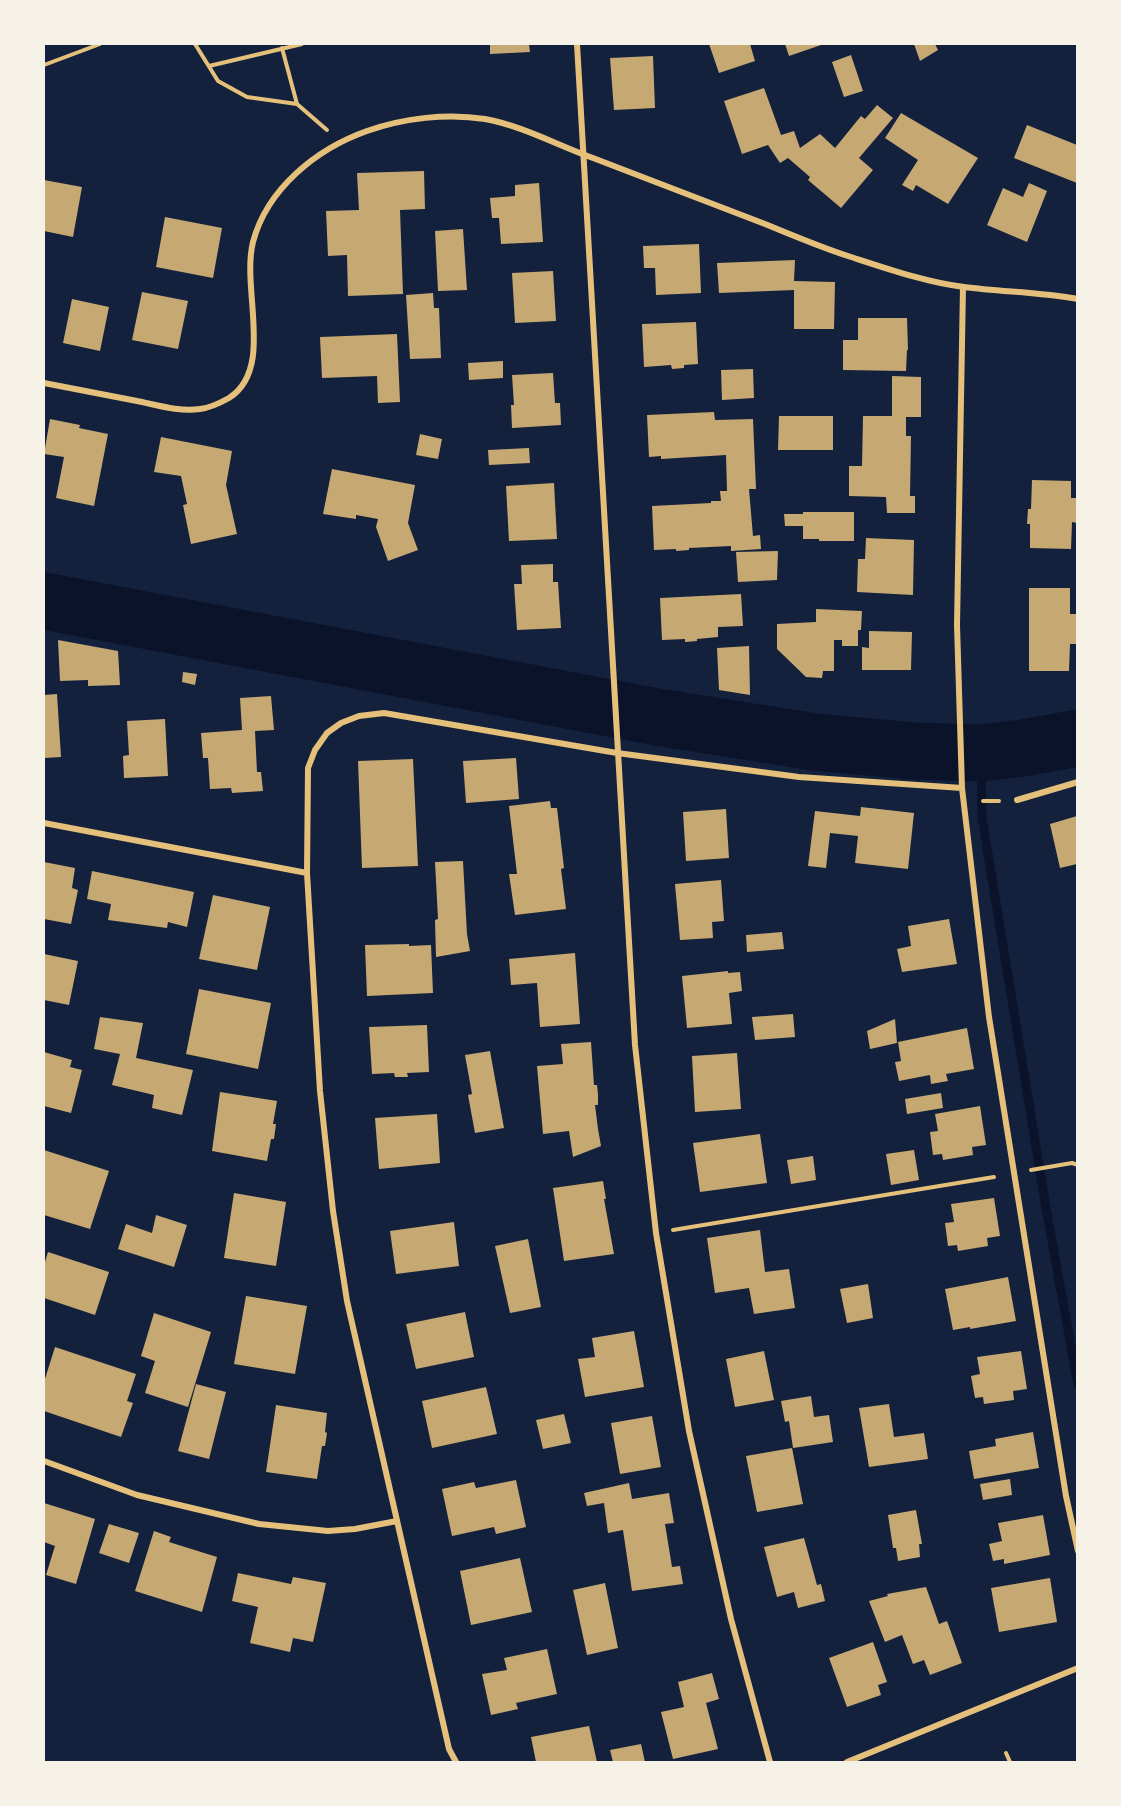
<!DOCTYPE html>
<html>
<head>
<meta charset="utf-8">
<style>
  body { margin:0 }
  #map { position:relative; width:1121px; height:1806px; overflow:hidden; background:#14213d; font-family:Arial,sans-serif }
  canvas { display:block }
  .frame { position:absolute; inset:0; border:45px solid #f6f1e7; pointer-events:none }
</style>
</head>
<body>
<div id="map">
<canvas width="1121" height="1806"></canvas>
<div class="frame"></div>
</div>
<script>
const c = document.querySelector('canvas').getContext('2d');
c.lineJoin = 'round';
function stroke(path, color, width, dash) { c.strokeStyle = color; c.lineWidth = width; c.lineCap = dash ? 'butt' : 'round'; c.setLineDash(dash || []); c.stroke(path); }
function fill(path, color) { c.fillStyle = color; c.fill(path, 'evenodd'); }
const stream = new Path2D(`
  M981,753L982,817L1045,1202L1078,1385`);
const river = new Path2D(`
  M44,601L657,717L815,742L913,751L981,753L1023,748L1078,738`);
const building = new Path2D(`
  M490,44H529L530,52L490,54Z
  M709,44H750L755,61L719,73Z
  M785,44H824L789,56Z
  M914,44H935L938,50L920,61Z
  M851,55L863,91L844,97L832,62Z
  M653,56L655,108L614,110L610,58Z
  M764,88L781,135L794,131L800,148L820,134L835,148L861,116L865,119L877,105L893,118L859,158L873,170L841,208L808,180L810,177L788,158L780,163L768,145L742,154L724,101Z
  M901,113L978,158L948,204L916,185L913,191L902,185L918,160L885,138Z
  M1027,125L1077,145V183L1014,158Z
  M424,171L425,209L400,210L403,294L348,296L347,255L328,256L326,211L359,210L357,173Z
  M44,180L82,187L73,237L44,231Z
  M539,183L543,242L501,244L499,218H492L490,198L515,196V185Z
  M1029,183L1047,191L1027,242L987,225L1003,188L1023,197Z
  M165,217L222,228L213,278L156,267Z
  M463,229L467,290L438,291L435,231Z
  M699,244L701,293L656,295L655,268H644L643,246Z
  M795,260L794,281L835,282L834,329H794V290L719,293L717,263Z
  M553,271L556,321L515,323L512,273Z
  M142,292L188,301L178,349L132,340Z
  M433,293L434,308H439L441,358L410,359L406,295Z
  M72,299L109,307L100,351L63,343Z
  M858,318H907L908,350H907L906,371L843,370V340H858Z
  M696,322L698,364L684,365V368L672,369L671,365L644,367L642,324Z
  M397,334L400,402L378,403L377,376L322,378L320,337Z
  M503,361V378L469,380L468,363Z
  M753,369L754,398L722,400L721,370Z
  M553,373L555,403H560L561,425L512,428L511,405H514L512,375Z
  M892,376L921,377V417H906V436H911L910,496H915V513H887L886,497L849,496V466H862L863,416H892Z
  M714,412L715,420L753,419L756,489H749L750,501L753,536L760,535L761,549L731,551V546L689,548V550L676,551V549L654,550L652,506L711,503V501H721L720,491H727L726,455L661,459V456L649,457L647,415Z
  M779,416H833V450H778Z
  M50,419L80,425L79,428L108,434L94,506L56,498L64,457L44,454Z
  M420,434L442,439L438,459L416,455Z
  M161,437L232,451L226,485L237,534L191,544L183,505L187,504L181,476L154,472Z
  M529,448L530,463L489,465L488,450Z
  M332,469L415,485L408,523L418,550L388,561L376,527L378,519L356,515V519L323,514Z
  M1032,480L1071,481V498H1077V523L1072,522L1071,549L1030,548V524H1027L1028,509H1031Z
  M554,483L557,539L509,541L506,486Z
  M803,512H854V541H819V539H803V526H785L784,514H803Z
  M866,538L914,540L913,595L857,592L858,559H865Z
  M778,551L777,580L738,582L736,552Z
  M553,564V582H558L561,628L517,630L514,584H522L521,565Z
  M1029,588H1070V614H1077V644H1070L1069,671H1029Z
  M741,594L743,626L718,627V637L697,639V641L685,642V639L662,640L660,598Z
  M816,609L862,611L861,630H858V646H842V640H834V671H823L822,678L806,677L777,649V624L816,622Z
  M869,631L912,632L911,670H862V647L869,648Z
  M58,640L118,651L120,685L88,686V680L60,681Z
  M749,646L750,695L719,690L717,648Z
  M183,672L197,674L195,685L182,682Z
  M57,694L61,757L44,758V695Z
  M271,696L274,730L255,731L257,772H261L263,791L232,793L231,788L210,789L208,758H203L201,733L242,730L240,698Z
  M165,719L168,776L124,778L123,756L129,755L127,721Z
  M516,758L519,799L466,803L463,761Z
  M413,759L418,866L362,868L358,761Z
  M550,801L551,808H557L564,868L561,869L566,909L515,915L509,874H517L509,806Z
  M861,807L914,813L908,869L855,863L858,836L830,833L826,868L808,866L815,811L860,816Z
  M726,809L729,858L686,861L683,812Z
  M1077,816V864L1060,868L1050,824Z
  M463,861L467,934L470,951L436,957L435,920L438,919L435,862Z
  M44,862L75,868L72,888L78,890L71,924L44,919Z
  M92,871L194,892L187,927L168,922L167,928L108,920L111,904L87,899Z
  M721,880L724,921L712,922L713,938L680,940L675,884Z
  M213,895L270,907L257,970L199,959Z
  M949,919L957,964L902,972L897,949L911,946L908,926Z
  M782,932L784,949L747,952L746,935Z
  M409,944V946L431,945L433,993L367,996L365,945Z
  M575,953L580,1024L540,1027L537,983L511,985L509,959Z
  M44,954L78,961L69,1005L44,1000Z
  M728,971V973L740,972L742,991L729,993L732,1024L687,1028L682,976Z
  M199,989L271,1003L258,1069L186,1054Z
  M793,1014L795,1037L755,1040L752,1017Z
  M100,1017L143,1023L136,1058L193,1070L182,1115L152,1108L154,1095L112,1085L120,1054L94,1049Z
  M895,1019L897,1043L870,1049L867,1031Z
  M427,1025L429,1072L407,1073L408,1077H395L394,1073L372,1074L369,1027Z
  M967,1028L974,1069L946,1074L948,1081L931,1084L930,1075L899,1081L895,1062L901,1061L898,1042Z
  M591,1042L594,1085H597L598,1094V1105H595L598,1129L601,1146L573,1157L569,1131L543,1134L537,1066L563,1064L561,1044Z
  M490,1051L504,1128L475,1133L468,1095L472,1094L465,1055Z
  M44,1052L72,1060L70,1067L82,1070L71,1113L44,1106Z
  M737,1053L741,1109L695,1112L692,1056Z
  M220,1092L277,1101L273,1124H276L274,1139H271L267,1161L212,1151Z
  M941,1093L943,1108L907,1114L905,1099Z
  M980,1106L986,1145L972,1147L973,1155L943,1160L942,1154L933,1155L930,1132L938,1131L935,1114Z
  M437,1114L440,1163L379,1169L375,1118Z
  M760,1134L767,1183L700,1192L693,1143Z
  M44,1150L109,1171L90,1229L44,1215Z
  M914,1150L919,1180L891,1185L886,1154Z
  M813,1156L816,1180L791,1184L787,1160Z
  M603,1181L606,1199H604L614,1254L564,1261L553,1188Z
  M234,1193L286,1202L276,1266L224,1258Z
  M994,1198L1000,1236L987,1238L988,1246L958,1251L957,1245L948,1246L945,1223L954,1222L951,1204Z
  M156,1215L187,1225L174,1267L118,1249L126,1224L152,1233Z
  M454,1222L459,1266L396,1274L390,1231Z
  M760,1230L765,1272L789,1269L795,1308L754,1314L749,1288L715,1293L707,1238Z
  M528,1239L541,1307L510,1313L495,1246Z
  M48,1252L109,1272L95,1315L44,1298V1265Z
  M1008,1277L1016,1321L970,1329V1327L953,1330L945,1289Z
  M868,1284L873,1318L847,1323L840,1289Z
  M246,1296L307,1306L295,1374L234,1364Z
  M465,1312L474,1357L416,1369L406,1324Z
  M154,1313L211,1332L188,1407L145,1393L155,1361L141,1356Z
  M634,1331L644,1387L585,1397L578,1359L595,1357L592,1338Z
  M55,1347L136,1374L127,1401L133,1403L121,1437L44,1411V1382Z
  M764,1351L774,1400L735,1407L726,1359Z
  M1021,1351L1027,1389L1013,1391L1014,1400L984,1404L983,1397L975,1398L971,1376L980,1374L977,1357Z
  M196,1384L226,1392L209,1459L178,1451Z
  M486,1387L497,1434L432,1448L422,1401Z
  M811,1396L814,1417L829,1415L833,1442L793,1448L789,1421L785,1422L781,1401Z
  M889,1404L894,1437L924,1433L928,1459L869,1467L859,1408Z
  M276,1405L327,1413L325,1432L327,1433L325,1446H322L317,1479L266,1472Z
  M564,1414L571,1443L543,1449L536,1420Z
  M652,1416L661,1467L620,1474L611,1423Z
  M1033,1432L1039,1468L974,1479L969,1451L996,1446L995,1439Z
  M792,1448L803,1504L757,1512L746,1456Z
  M1010,1479L1012,1495L983,1500L980,1484Z
  M516,1480L526,1527L496,1534L494,1527L452,1536L442,1489L474,1482L476,1488Z
  M629,1483L632,1499L669,1493L674,1523L665,1524L672,1567L680,1566L683,1584L632,1591L623,1530L608,1533L604,1503L587,1506L584,1493Z
  M44,1503L95,1519L76,1584L46,1575L55,1546L44,1542Z
  M916,1510L922,1544H919L920,1557L898,1561L896,1548H893L888,1515Z
  M1043,1515L1050,1555L1004,1564V1559L993,1561L989,1544L1002,1541L998,1523Z
  M109,1524L139,1533L129,1563L99,1553Z
  M154,1531L171,1537L169,1542L217,1557L202,1612L135,1591Z
  M804,1538L817,1585L821,1584L825,1601L798,1608L794,1592L777,1597L764,1547Z
  M520,1558L532,1612L471,1625L460,1571Z
  M238,1573L291,1584L293,1577L326,1583L313,1642L293,1638L290,1652L250,1643L258,1607L232,1601Z
  M1050,1578L1057,1622L999,1632L991,1588Z
  M605,1583L618,1648L587,1655L573,1590Z
  M926,1587L939,1624L947,1621L962,1663L930,1675L924,1660L913,1664L902,1635L885,1642L869,1601L888,1596L887,1594Z
  M873,1642L887,1682L878,1685L881,1695L847,1707L829,1658Z
  M547,1649L557,1694L516,1703L518,1709L491,1715L482,1674L507,1670L504,1658Z
  M712,1673L719,1699L706,1703L718,1749L673,1759L661,1712L684,1707L678,1682Z
  M589,1726L597,1762H536L531,1737Z
  M641,1744L645,1762H613L610,1750Z`);
const path = new Path2D(`
  M195,44L218,81L247,97L297,104L327,130
  M282,48L297,104
  M44,65L100,44
  M209,66L302,44
  M983,801H999
  M1031,1170L1072,1163L1078,1165
  M673,1230L994,1177
  M1006,1753L1010,1762`);
const minor = new Path2D(`
  M577,44L635,1045L656,1233L689,1431L731,1619L770,1762
  M963,287L957,625L962,788L989,1017L1066,1496L1078,1551
  M44,383C75,389 106,395 137,401C157,405 179,412 200,409C210,408 220,403 229,398C275,369 241,289 253,242C267,189 316,149 367,131C404,118 447,113 485,119C523,126 557,145 593,158C650,180 707,202 765,224C792,235 820,247 848,256C885,268 925,282 964,287C1002,292 1040,292 1078,299
  M1017,800L1078,782
  M44,823L307,873
  M44,1461L137,1495L259,1524L328,1531L355,1529L397,1521
  M456,1762L449,1749L347,1301L333,1211L320,1091L307,873L308,768L315,750L327,733L341,723L359,716L384,713L617,753L799,777L962,788
  M847,1762L1078,1668`);
stroke(stream, '#0b132b', 9);
stroke(river, '#0b132b', 57);
fill(building, '#c6a872');
stroke(path, '#e5c07b', 4);
stroke(minor, '#e5c07b', 6);
</script>
</body>
</html>
